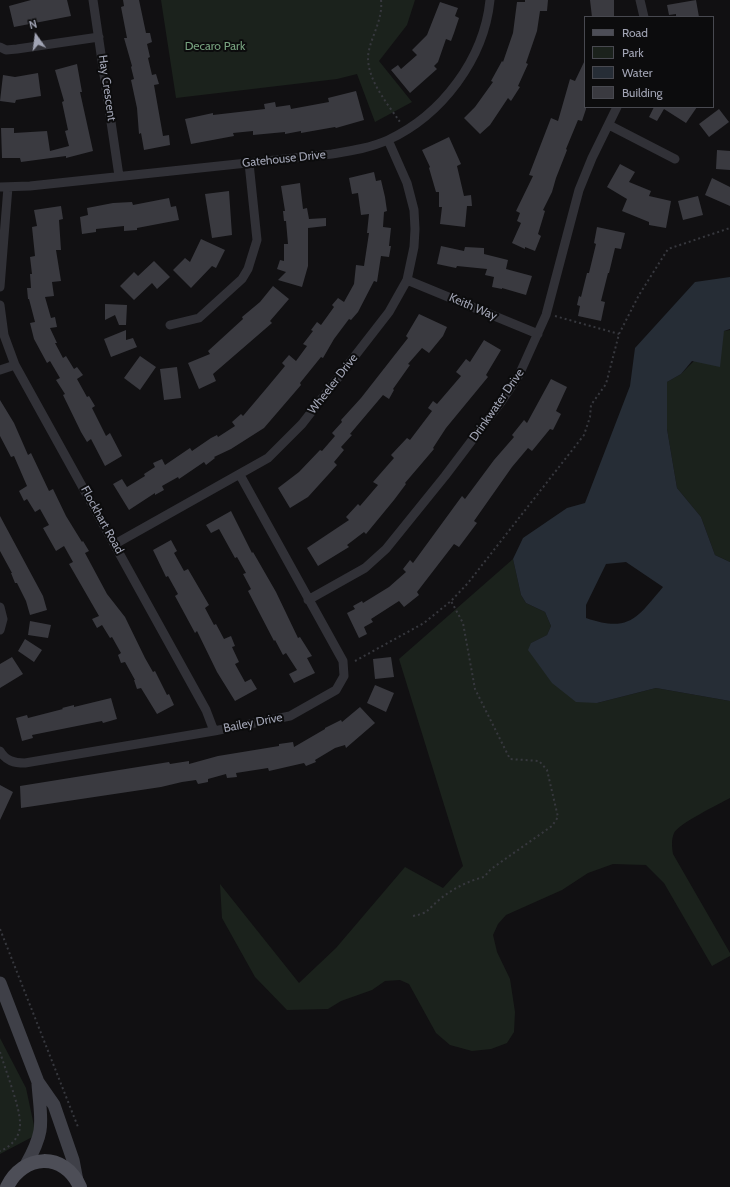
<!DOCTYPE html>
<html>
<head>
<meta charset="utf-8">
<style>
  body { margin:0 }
  #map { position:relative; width:730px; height:1187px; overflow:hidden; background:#111012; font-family:Cabin,sans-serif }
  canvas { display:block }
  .legend { position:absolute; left:584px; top:16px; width:130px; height:92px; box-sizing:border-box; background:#0c0c0d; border:1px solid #484950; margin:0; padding:5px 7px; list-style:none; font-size:12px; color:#a1a4b4 }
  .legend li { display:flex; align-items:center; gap:8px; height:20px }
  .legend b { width:20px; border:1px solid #484950 }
  .north { position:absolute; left:16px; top:16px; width:40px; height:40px; -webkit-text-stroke:3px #0c0c0d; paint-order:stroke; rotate:346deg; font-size:11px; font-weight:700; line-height:16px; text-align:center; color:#a1a4b4 }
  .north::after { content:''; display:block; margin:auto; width:14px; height:18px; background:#a1a4b4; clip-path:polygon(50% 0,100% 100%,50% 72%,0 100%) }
</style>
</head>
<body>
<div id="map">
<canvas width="730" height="1187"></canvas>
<ul class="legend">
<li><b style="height:5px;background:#4d4e57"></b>Road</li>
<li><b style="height:11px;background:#1b221c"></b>Park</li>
<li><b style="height:11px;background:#262d36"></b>Water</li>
<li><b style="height:11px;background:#3a3a40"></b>Building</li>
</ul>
<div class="north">N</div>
</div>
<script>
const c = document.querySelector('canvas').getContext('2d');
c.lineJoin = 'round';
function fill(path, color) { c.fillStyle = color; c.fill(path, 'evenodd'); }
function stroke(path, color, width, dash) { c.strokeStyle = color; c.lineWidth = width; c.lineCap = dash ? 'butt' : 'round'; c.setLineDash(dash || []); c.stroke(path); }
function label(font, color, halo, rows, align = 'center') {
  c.font = font + ' Cabin,sans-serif'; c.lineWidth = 4; c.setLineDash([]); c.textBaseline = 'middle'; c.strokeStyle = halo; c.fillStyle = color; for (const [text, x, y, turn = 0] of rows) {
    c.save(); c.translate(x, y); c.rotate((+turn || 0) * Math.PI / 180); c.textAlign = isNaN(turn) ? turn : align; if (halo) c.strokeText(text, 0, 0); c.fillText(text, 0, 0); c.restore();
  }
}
const green = new Path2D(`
  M161,0H415L407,25L379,61L412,102L375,122L357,74L337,79L176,98Z
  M730,330V562L715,555L701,517L677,488L667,429V382L681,374L724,331Z
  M513,559L521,595L526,603L545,612L551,626L547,635L531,643L597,703L656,688L730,701V798C719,804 678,824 674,833C671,840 672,847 673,854L730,953V956L712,966L664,883L646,865L613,864L588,873L562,890L506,915L498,924L493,935L497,952L510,979L515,1012L514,1032L507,1043L491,1049L472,1051L450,1045L436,1033L409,984L400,980L385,981L372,990L341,1001L328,1009L287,1010L255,977L222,918L220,884L299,983L336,948L405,867L443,888L463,866L399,659Z
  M0,1038L26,1088L36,1135L0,1154Z`);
const water = new Path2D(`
  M730,277V329L724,331L720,367L692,361L681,374L667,382V429L677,488L701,517L715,555L730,562V701L656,688L597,703L576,702L552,683L528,650L531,643L547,635L551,626L545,612L526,603L521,595L513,559L523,538L567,508L585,503L630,386L635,348L695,282ZM626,562L663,587C637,618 629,633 586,618V605L606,564Z`);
const building = new Path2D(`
  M31,0H67L71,16L14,27L9,6Z
  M123,0H139L146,33H150L152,42L147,44L150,57L148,58L152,75L156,74L159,84L154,85L163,136L169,135L170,145L144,150L141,133L139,134L137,108L131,80L134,79L131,67L132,66L124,38H127L121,7L124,6Z
  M525,0H548L547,11H540L537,31L526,63L528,64L518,86L520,87L511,101L508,98L490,125L480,134L464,118L475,107L493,82L491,81L502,61L503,62L513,33L517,2H525Z
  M590,0H614V17H592Z
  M696,0L699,17H676V14L669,15L667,5Z
  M440,2L458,8L455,16L459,18L454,33L451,41L446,39L438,62L434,66L437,69L410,93L391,70L398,65L401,69L417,55L412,50L427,35Z
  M585,60L586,109L582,121L578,120L566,149L567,150L556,178L552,192L543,210L545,211L538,234L541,236L535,251L525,247V249L512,243L521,223L517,221L520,213L516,211L533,176L529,175L551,118L558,121L570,79L575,81Z
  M77,64L82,92H80L93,151L66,158V156L21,162L20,158H2L1,128H14V133L47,131L50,151L69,146L65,131L68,130L62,102L64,101L55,70Z
  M38,73L41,96L16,100L15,103L0,101L3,75L15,77Z
  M356,91L364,120L336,128L335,127L301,133V131L285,134V132L253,135V131L233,133L234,136L191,144L185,119L213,113V115L265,109L264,104L275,102L276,107L290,105L291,109L329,102L328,98Z
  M654,107H697L686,123L664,109L657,121L649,117Z
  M719,109L729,122L709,137L699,124Z
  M449,137L461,164L457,166L464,196L471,195L472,206H467L465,227L440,224L442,207H439V192H436L429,168L430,167L422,150Z
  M717,150L730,151V170L716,169Z
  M620,164L635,172L629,182L651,191L649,196L671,201L666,228L649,225V222L622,211L627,199L607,187Z
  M374,172L376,181L381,180L385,197L387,211L384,212L383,227L391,228L389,246H391L389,257L381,256L377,282L374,281L358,312L351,320L349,319L334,339L323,358L321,357L300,383L301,385L264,428L231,449L214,457L215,458L206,465L204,462L179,479L178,477L162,486L164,490L155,495V493L129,510L113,484L122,479L127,487L145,476L144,474L155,467L153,463L162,459L165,465L190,448L192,451L211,438L217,435L218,437L235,426L232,422L241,414L243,416L265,390L285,366L282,363L289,355L296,361L307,346L303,344L313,331L311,330L317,322L321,325L334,307L332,305L338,298L344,302L354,284L356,265L364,266L369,233H367L369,214L361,215L358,193L352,194L349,178Z
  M712,178L730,187V206L705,195Z
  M300,183L303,209L307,208L309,219L326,218V226L308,228V266L302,287L278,280L286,272L277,269L280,260L284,261V244H288L286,221H284L283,211H285L281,186Z
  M229,191L232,235L212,238L205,194Z
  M698,196L703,215L683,220L678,201Z
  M169,198L171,207L176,206L179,220L137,228V230L124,231V226L96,229V232L82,234L80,217L88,215L87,208L113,203L132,202L133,205Z
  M61,206L63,219L59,220L61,250H56L61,281L52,282L54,296L45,297L51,318L55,317L57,327L50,328L57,343H55L63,358L66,356L74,369L77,367L83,375L77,379L87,397L89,396L95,406L92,408L106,436L110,433L122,456L105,466L91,439L87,442L81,432L63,395L65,394L56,380L60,378L50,361L47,363L34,339L30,323L35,322L29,299H28L27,288H31L30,274H32L30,257L35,256L32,227L37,226L34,210Z
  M597,227L625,233L621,249L615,248L609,273H608L601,301L605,302L601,321L578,316L580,306L577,305L579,296L581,297L587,273H589L596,244L594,243Z
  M201,239L225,250L216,268L212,266L191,288L173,270L185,258L190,262Z
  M441,246L464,251L465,247L484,248V254L508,260L506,269L532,276L526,295L502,288V289L492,287L494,277L485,275L487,269L457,266L456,268L437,264Z
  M154,261L170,277L157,289L152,283L134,300L120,286L134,272L138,276Z
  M273,286L289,299L270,321L272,323L213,374L216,381L199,389L188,363L210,354L208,351L243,319L242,317L260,302Z
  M105,304L127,305L126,325H119L115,315L105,320Z
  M419,314L447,327L443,336L429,353L422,348L408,364L410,365L393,389L394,390L389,399L383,395L350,434L352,435L341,447L344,450L334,462L337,465L308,497L290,508L278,488L299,472L320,450L322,451L335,436L332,433L342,422L341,420L361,398L408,338L406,336Z
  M126,330V340L133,338L137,347L111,357L104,339Z
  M484,340L501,350L486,375L488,377L446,428L433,448L434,449L405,483L406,484L394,500L366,534L364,532L347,545L349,547L318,566L307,548L349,520L346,517L358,504L360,506L378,485L373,482L394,458L391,455L407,438L410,440L432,411L428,408L433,401L437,404L461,376L456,372L466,359L470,362Z
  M140,356L156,367L140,390L124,378Z
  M177,367L181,398L164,400L160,369Z
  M551,379L567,387L556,411L561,414L553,430L550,429L532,451L528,448L512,467L474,521L477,523L459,547L454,544L417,592L419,595L404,607L399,601L371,619L373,622L364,627L367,634L359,638L347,613L355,609L353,606L362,601L363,603L389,587L406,572L403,569L410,560L413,563L462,496L465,499L494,460L514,437L512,435L524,420L527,423Z
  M0,400L14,423L28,455L31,453L49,491L53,489L66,516L82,542L83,541L89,551L85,553L107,594L125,617L145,658L153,672L155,671L167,695L169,694L174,705L157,714L141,688L137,689L134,680H135L125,662L121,663L118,655L121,653L112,637L110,638L102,625L97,628L92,619L99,616L69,564L73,562L64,546L56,551L43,528L49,525L40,509L35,512L27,499L24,501L19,491L27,486L14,456L11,457L0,436Z
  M231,511L252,553L253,552L276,592L298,638L300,637L312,656L307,658L315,673L294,683L289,674L297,670L286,653L283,655L275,640L274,641L248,591L251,589L243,574L246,573L237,557L235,558L219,529L211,533L206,525Z
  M0,516L43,596L47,610L30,615L26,601L17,583H15L11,573H12L0,551Z
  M171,540L177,551L174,553L184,571L188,569L209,605L205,608L214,625L216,624L224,639L231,636L235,646L232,647L239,662L235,664L245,682L251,679L257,689L235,701L217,672L197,631L195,633L175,596L178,594L168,576L166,577L153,550Z
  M30,621L51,625L48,638L28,635Z
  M25,639L42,650L34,662L18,651Z
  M12,657L23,674L0,688V664Z
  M391,657L394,677L375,679L373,659Z
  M375,685L394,693L386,712L367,703Z
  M111,698L117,719L103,723L102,721L32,735L33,738L22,741L16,718L27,715L28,718L63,709L62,708L74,705V707Z
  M360,707L375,723L346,748L345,745L335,748L315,760L316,762L306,766L304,763L269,771L268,768L236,773L237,777L227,778L226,774L208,779V782L198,784L196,780L182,782L161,787L21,808L20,786L169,762L170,764L189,761V764L218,756L279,746V744L293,742L294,747L325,729V728L341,720L342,722Z
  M0,785L13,792L0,820Z`);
const path = new Path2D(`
  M381,0C383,18 373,33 369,50C363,75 387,103 400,122
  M555,316L619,334
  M355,661L424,623L451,601L468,583L584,435L590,417L591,405L606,384L619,334L639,295L668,249L730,228
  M413,916C429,913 427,910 439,900C452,889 468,881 484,877L491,869L552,826L558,817L547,770L539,761L510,759L475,689L463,623L451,601
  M0,929L78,1127
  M0,1052C5,1069 20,1107 20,1123C21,1136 11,1147 0,1151`);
const street = new Path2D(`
  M93,0L119,176
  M640,0L644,17
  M0,47L6,50L17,49L99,37
  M609,125L675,159
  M0,187L30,186L332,154C350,151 370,148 388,140C442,115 484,59 490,0
  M407,280L538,334
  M0,287L8,187
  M0,305L4,335L15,365L206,710L214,731
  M170,325L199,318L242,279L248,269L257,240L249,163
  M0,370L15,365
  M115,544L268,458L302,424L389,312L407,280L414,247L415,229L414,210L407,183L388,140
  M308,600L365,568L386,549L445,476L501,402L519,375L546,315L579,190L592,158L617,107
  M0,607L3,619L0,630
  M0,751C6,761 14,763 25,763L214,731L290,716L336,690L344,676L343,661L240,475`);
const secondary = new Path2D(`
  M0,983L38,1082L54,1105L73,1160L77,1181
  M26,1165C46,1129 41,1123 38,1084`);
const primary = new Path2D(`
  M7,1187C23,1154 64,1151 80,1187`);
const parkNames = [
  ["Decaro Park",215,46]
];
const streetNames = [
  ["Hay Crescent",107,88,82],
  ["Gatehouse Drive",284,159,-6],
  ["Keith Way",473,307,23],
  ["Wheeler Drive",333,384,-52],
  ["Drinkwater Drive",497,405,-55],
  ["Flockhart Road",102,520,61],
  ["Bailey Drive",253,723,-11]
];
fill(green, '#1b221c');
fill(water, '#262d36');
fill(building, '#3a3a40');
stroke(path, '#37383e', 2, [2, 3]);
stroke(street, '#313137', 9);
stroke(secondary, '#3f4048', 13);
stroke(primary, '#4d4e57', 14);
label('12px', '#76a17e', '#0c0c0d', parkNames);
label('12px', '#a1a4b4', '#0c0c0d', streetNames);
</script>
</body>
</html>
